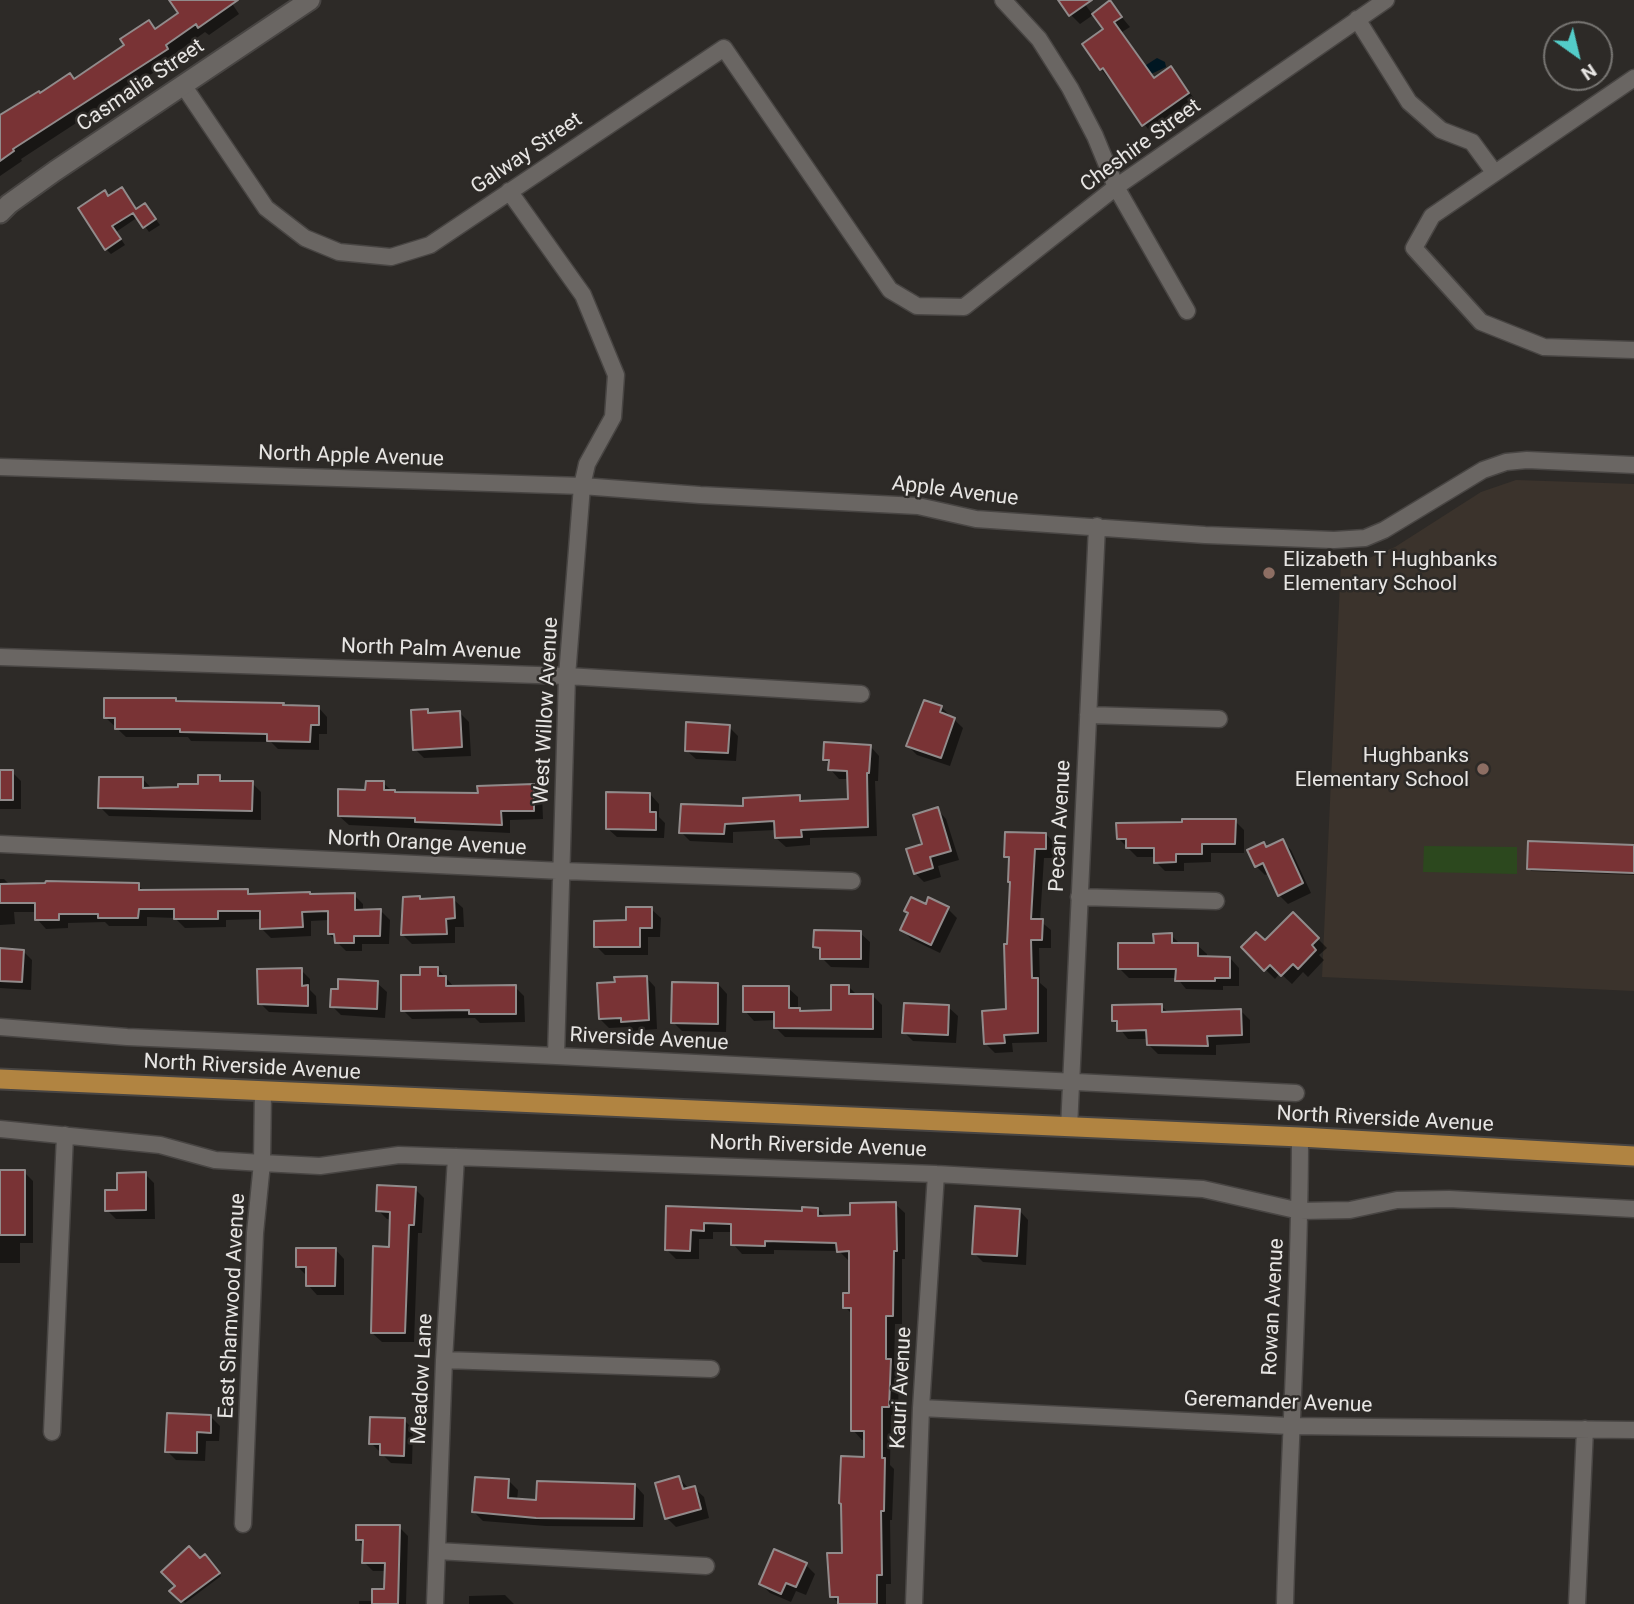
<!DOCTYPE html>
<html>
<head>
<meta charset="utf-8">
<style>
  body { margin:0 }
  #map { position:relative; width:1634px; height:1604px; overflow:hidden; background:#2d2a27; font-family:Roboto,sans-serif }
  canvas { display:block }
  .north { position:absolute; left:1543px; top:21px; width:70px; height:70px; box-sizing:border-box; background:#2d2a27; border:2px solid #777572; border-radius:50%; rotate:146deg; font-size:19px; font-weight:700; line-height:28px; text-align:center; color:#e7e5e3 }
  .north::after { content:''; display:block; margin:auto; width:24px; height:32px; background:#53cdc9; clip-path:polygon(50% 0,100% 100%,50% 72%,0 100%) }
</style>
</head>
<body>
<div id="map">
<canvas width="1634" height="1604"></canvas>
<div class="north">N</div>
</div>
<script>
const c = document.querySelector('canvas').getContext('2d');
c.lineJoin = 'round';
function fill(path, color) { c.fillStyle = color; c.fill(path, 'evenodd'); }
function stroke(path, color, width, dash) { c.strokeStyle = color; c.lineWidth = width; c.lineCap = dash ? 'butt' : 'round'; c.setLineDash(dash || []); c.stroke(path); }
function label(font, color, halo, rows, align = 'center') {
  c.font = font + ' Roboto,sans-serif'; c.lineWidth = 5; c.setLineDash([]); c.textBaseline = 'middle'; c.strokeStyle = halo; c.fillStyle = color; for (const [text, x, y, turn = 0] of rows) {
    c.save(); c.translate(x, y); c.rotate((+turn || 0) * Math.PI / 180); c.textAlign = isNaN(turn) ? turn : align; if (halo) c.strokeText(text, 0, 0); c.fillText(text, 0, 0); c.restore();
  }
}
const built = new Path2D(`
  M1516,480L1634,484V991L1322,977L1341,561L1369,558L1395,547L1481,492Z`);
const green = new Path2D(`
  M1424,846L1517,847V874L1423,872Z`);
const water = new Path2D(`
  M1157,58L1165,62L1166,67L1149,75L1143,67Z`);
const shadow = new Path2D(`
  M171,0H234L231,2L239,14L209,35L205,32L173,55L176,58L21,159L22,161L0,176V124L40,95L75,80L127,46L149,22L157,30L181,14Z
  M1064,0H1089L1084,3L1093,15L1080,24L1071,15Z
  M1110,3L1130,27L1122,32L1155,79L1171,69L1197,102L1152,134L1101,69Z
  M109,197L137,211L145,205L160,225L149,232L138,217L116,232L125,245L111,254L106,249Z
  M176,700L178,703L283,704L285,707H318L327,717V734H319V750L278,749L271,742L191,741L188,737H126L106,718Z
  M941,707L963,728L950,766L917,755L908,746Z
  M427,711L431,715L460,713L469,722L471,756L424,758L415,749Z
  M729,727L738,736L736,761L696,759L686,750Z
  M870,746L879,756L878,781H875L877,836L810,838V845L786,847L776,838V830L733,832V843L690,841L681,832L745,808L799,797L805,802L849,801V779H839L830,769V765L824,759Z
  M0,772H12L21,781V809H0Z
  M220,777L225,783H252L261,792V820L109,816L100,807L142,778L152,789H180L199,786Z
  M383,783L396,794L479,795L533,786L542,795L543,819L510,820V833L349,825L339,816L367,792Z
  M650,794L659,804V817L665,823L664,838L617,837L607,828Z
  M937,809L946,819L959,860L938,866L941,877L924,882L915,873Z
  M1235,821L1244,830V853H1211V862L1184,863V871H1165L1156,862V857H1137L1118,838Z
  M1046,834L1055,844V858H1044L1040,921L1051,930V948H1039L1040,983L1047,989V1042L1012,1043L1013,1052L995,1053L986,1044L1008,1011L1011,861L1006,856Z
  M1282,841L1291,850L1311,893L1288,904L1279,895L1269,873L1265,875L1256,866L1264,844L1268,848Z
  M1634,847V875L1531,871L1529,868Z
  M0,879H4L11,886L138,885L144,891L247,890L252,896L354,895L363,904V911H381L390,920L389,944H362V951H346L329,934V920L311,921V936L271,938L262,929V919L226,920V927L185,928L175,918L147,917V926H109L105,922L68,923V928L46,929L37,919V912H14L15,924L0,925Z
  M419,898L422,901L453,899L463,908L464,927H455V943L412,944L403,935Z
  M926,906L948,909L957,918L940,953L911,939L902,929Z
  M651,909L661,918L660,937H648V955H605L596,946L628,922Z
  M1293,914L1327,948L1319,955L1324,960L1308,977L1303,972L1292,984L1280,973L1275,979L1243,947L1265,942Z
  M860,933L870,942L869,968L831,967L822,958V953L815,947Z
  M1171,935L1181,945H1197L1207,954V958H1230L1239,968V986H1223V990L1186,989L1177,978H1129L1120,969Z
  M0,950L23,951L32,960L31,990L0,988Z
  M437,968L455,988L515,987L524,996L525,1022L480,1023L475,1018L412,1019L403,1010L422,976Z
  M301,970L310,979V990L316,996L317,1014L269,1012L260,1003Z
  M646,977L655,987L657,1029L632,1031L629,1027L609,1028L600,1019L617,983Z
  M377,983L387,992L385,1018L341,1015L332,1006Z
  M718,984L727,994L726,1032L682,1031L673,1022Z
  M849,987L858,996H873L882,1005V1038L785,1037L776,1028V1020L754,1021L745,1011L788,988L798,997V1010L802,1013L833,1012Z
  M1161,1006L1169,1013L1241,1011L1250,1020V1043L1216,1045V1055L1158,1054L1148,1044V1039H1128L1113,1020Z
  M948,1007L958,1016L956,1043L913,1041L904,1032Z
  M0,1171L24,1172L33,1181V1243H20V1263H0Z
  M145,1174L154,1183L155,1219H116L107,1210L119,1192Z
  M415,1189L424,1198L422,1233H418L414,1342H382L372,1333L390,1249L392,1220L387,1219L378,1210Z
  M895,1204L905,1213V1259H902V1324H895L894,1365L899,1370L898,1415H891L890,1465L894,1469L892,1520H890L891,1584H886V1604H839L832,1596L844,1555L866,1459V1440H862L853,1430V1315L845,1307L851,1295V1260H848L839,1251L774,1250V1254H742L733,1244V1232H713V1239H699V1259H676L667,1250L668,1208L804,1213L818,1209L826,1217H852Z
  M1019,1210L1028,1220L1026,1265L983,1262L974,1253Z
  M335,1249L344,1259V1295H317L308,1285L307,1276L297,1266Z
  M211,1417L220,1426L219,1441H206L205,1461L176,1460L167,1451Z
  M404,1420L413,1429L412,1464L391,1463L371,1443Z
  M679,1478L689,1489L694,1488L704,1497L709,1518L676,1527L667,1518Z
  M509,1481L518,1490L517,1501L538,1502L635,1485L644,1495L643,1527L546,1526L483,1521L474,1512Z
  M399,1527L408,1536L406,1604H359V1601H373L386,1591V1571H373L364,1562V1546L357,1539Z
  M205,1556L221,1576L185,1603L172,1591Z
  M806,1565L815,1574L806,1595L796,1591L791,1602L770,1593L761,1584Z
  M505,1595L514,1604H469V1596Z`);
const building = new Path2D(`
  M169,0H238L198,28L196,24L166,45L168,49L13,149L14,151L0,161V115L39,91L40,93L70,73L74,79L124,45L120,39L149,20L155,29L178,13Z
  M1058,0H1092L1069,16Z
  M1110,0L1122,17L1114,22L1154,78L1171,66L1189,93L1142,126L1103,68L1100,70L1082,44L1103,29L1092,14Z
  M122,187L136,209L145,203L156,219L143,228L133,213L112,226L121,239L105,250L78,208L105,190L108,196Z
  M104,698H176V701L284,703L283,705L319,706V725H311L310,742L267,741V734L180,732V729H115V718H104Z
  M924,700L942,706L940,712L955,718L941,758L906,746Z
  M428,709V713L460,711L462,747L413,750L411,710Z
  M686,722L730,725L728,753L685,751Z
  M824,742L871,745L869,773H867L868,827L801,830L802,837L775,838L774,821L725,824L724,834L679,833L681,804L743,806V798L800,795V801L848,799L847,771L828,770L829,760H823Z
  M0,770H13V800H0Z
  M198,775H220V781H253L252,811L98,808L99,777H143V788L178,787V784H198Z
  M366,781H384V790H395V792L478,793L477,786L534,784V811H501L502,825L415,822V818L338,816V789L365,790Z
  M606,792L650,793V812H656V830L606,829Z
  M938,807L951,851L930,857L933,868L914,874L906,849L922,844L913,815Z
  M1182,819H1236L1235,844H1202V854H1176V862L1154,863V848H1126V839H1117L1116,823L1182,822Z
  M1005,832L1046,833V849H1035L1031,919H1043L1042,940H1031L1032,978H1038V1033L1004,1035L1005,1043L984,1044L982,1011L1006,1009L1004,944H1007L1010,882H1008L1009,857H1004Z
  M1283,839L1303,883L1278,896L1263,863L1255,867L1247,850L1264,842L1266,847Z
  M1528,841L1634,845V873L1527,869Z
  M46,881L139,883V890L248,889V894L310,892V894L355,893V910L381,909L380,936H354V943H335L334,934H328V911L302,912L303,927L260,929V911H218V919H174V909H139L138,918H98V914H59V920H35V903H0V884L45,883Z
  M420,896V899L454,897L455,918L446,919L447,934L401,935L403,897Z
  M911,897L926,904L928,897L949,907L931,945L900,930L908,913L904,911Z
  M626,907H652V928H640V947H594V921L626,920Z
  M1293,912L1319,938L1312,945L1316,950L1298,969L1293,964L1281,976L1270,965L1264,971L1241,947L1256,932L1265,940Z
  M814,930L861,931V959H820V948L813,947Z
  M1172,933V943H1198V956L1230,957V978H1215V981H1175L1176,969H1118V943H1154L1153,934Z
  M0,948L24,950L22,982L0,981Z
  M420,967H438V976H446V986L516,985V1014H469V1010L401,1011V975H420Z
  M302,968V986L308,985V1006L258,1004L257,969Z
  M647,976L649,1020L621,1022V1018L599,1019L597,983L615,982L614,977Z
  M338,979L378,981L377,1009L330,1007L331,989H338Z
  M672,982L718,983V1024L671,1023Z
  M831,985H849V994H873V1029L774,1028V1012H743V986H789V1008H800V1011L831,1010Z
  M904,1003L949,1005L948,1035L902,1033Z
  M1162,1004V1012L1241,1009L1242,1035L1207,1036L1208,1046L1147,1045L1146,1030L1117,1031V1021H1112V1005Z
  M0,1170H25V1235H0Z
  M146,1172V1210L105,1211V1190H117V1173Z
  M377,1185L416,1187L414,1225H409L405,1333H371L373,1246L389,1247L390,1212L376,1211Z
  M896,1202L897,1251H894L893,1316H886V1359H891L889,1407H882V1458H885L884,1511H881L882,1575H877V1604H838V1597H830L827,1553H842L841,1504L839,1503L841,1456L864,1457V1431H851V1308H843V1293H849V1251L837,1252L836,1243L765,1241V1246L731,1245V1224L704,1223V1231L691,1230L690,1251L665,1250L666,1206L802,1211V1207L818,1208V1216L850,1215V1203Z
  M975,1206L1020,1209L1017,1256L972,1254Z
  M296,1248H336L335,1286H306V1267H296Z
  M167,1413L211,1415V1433L197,1432V1453L165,1452Z
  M370,1417L405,1418L404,1456L380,1455V1444H369Z
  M679,1476L683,1489L695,1486L701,1509L665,1519L655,1483Z
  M475,1477L509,1479L508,1498L536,1500L537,1481L635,1484L634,1519L536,1518L472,1512Z
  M356,1525H400L398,1604H372V1589H384L385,1563H362L363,1540H356Z
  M189,1546L200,1558L205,1554L220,1573L181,1602L169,1591L175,1586L161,1572Z
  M774,1549L807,1563L796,1587L786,1583L781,1594L759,1584Z`);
const minor = new Path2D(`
  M1003,0L1039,39L1070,88L1095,136L1116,187L1187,311
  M1357,19L1409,102L1441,130L1472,142L1494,172
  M1634,78L1432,216L1414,248L1481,322L1544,347L1634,350
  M183,85L266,208L305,238L339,252L391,257L430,245L724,48L890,290L917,306L964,307L1116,187L1386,0
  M509,191L583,295L616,375L613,417L587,464L582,486L567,676L556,1056
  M0,467L582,486L700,495L918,506L976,519L1205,535L1334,540L1365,538L1384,530L1483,470L1506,462L1527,460L1634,465
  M0,657L567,676L861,694
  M1088,715L1219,719
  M0,844L562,871L852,881
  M1079,897L1216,901
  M0,1027L127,1037L556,1056L1296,1093
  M1069,1128L1097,526
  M0,1129L160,1145L215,1160L262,1163L320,1166L399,1155L936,1174L1203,1189L1300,1211L1350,1210L1397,1200L1449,1199L1634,1209
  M444,1360L711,1369
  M921,1408L1290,1426L1634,1430
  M52,1432L65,1135
  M243,1524L255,1233L262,1163L263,1091
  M437,1551L706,1566
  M435,1604L444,1360L456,1157
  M914,1604L921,1408L936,1174
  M1285,1604C1289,1448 1300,1293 1300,1137
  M1577,1604L1585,1429`);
const tertiary = new Path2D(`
  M0,213L9,204L55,171L310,0`);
const primary = new Path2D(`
  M0,1079L1300,1137L1634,1156`);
const markers = [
  [1269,573,7,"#8d6e63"],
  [1483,769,7,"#8d6e63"]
];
const streetNames = [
  ["Casmalia Street",141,86,-34],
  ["Cheshire Street",1141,146,-36],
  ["Galway Street",527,154,-34],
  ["North Apple Avenue",351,457,2],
  ["Apple Avenue",955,492,7],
  ["North Palm Avenue",431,650,2],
  ["West Willow Avenue",547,711,-87],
  ["Pecan Avenue",1061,826,-87],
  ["North Orange Avenue",427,844,3],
  ["Riverside Avenue",649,1040,3],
  ["North Riverside Avenue",252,1068,3],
  ["North Riverside Avenue",1385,1120,3],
  ["North Riverside Avenue",818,1147,2],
  ["East Shamwood Avenue",233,1306,-87],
  ["Rowan Avenue",1274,1307,-87],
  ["Meadow Lane",423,1379,-87],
  ["Kauri Avenue",902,1388,-87],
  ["Geremander Avenue",1278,1403,2]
];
const poiNames = [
  ["Elizabeth T Hughbanks",1283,561],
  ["Elementary School",1283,585],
  ["Hughbanks",1469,757,"right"],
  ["Elementary School",1469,781,"right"]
];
fill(built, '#3b332c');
fill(green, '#2c481e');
fill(water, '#001722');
fill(shadow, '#0007');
fill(building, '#793335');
stroke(building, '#918b8b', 2);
stroke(minor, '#484543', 19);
stroke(tertiary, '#484543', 23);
stroke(primary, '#484543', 23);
stroke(minor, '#6a6663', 16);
stroke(tertiary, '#6a6663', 19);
stroke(primary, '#b18441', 19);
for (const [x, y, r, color] of markers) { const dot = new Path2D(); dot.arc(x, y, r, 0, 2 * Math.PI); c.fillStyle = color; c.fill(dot); stroke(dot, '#2d2a27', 2.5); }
label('21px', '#e7e5e3', '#2d2a27', streetNames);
label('21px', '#e7e5e3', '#2d2a27', poiNames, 'left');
</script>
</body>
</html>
